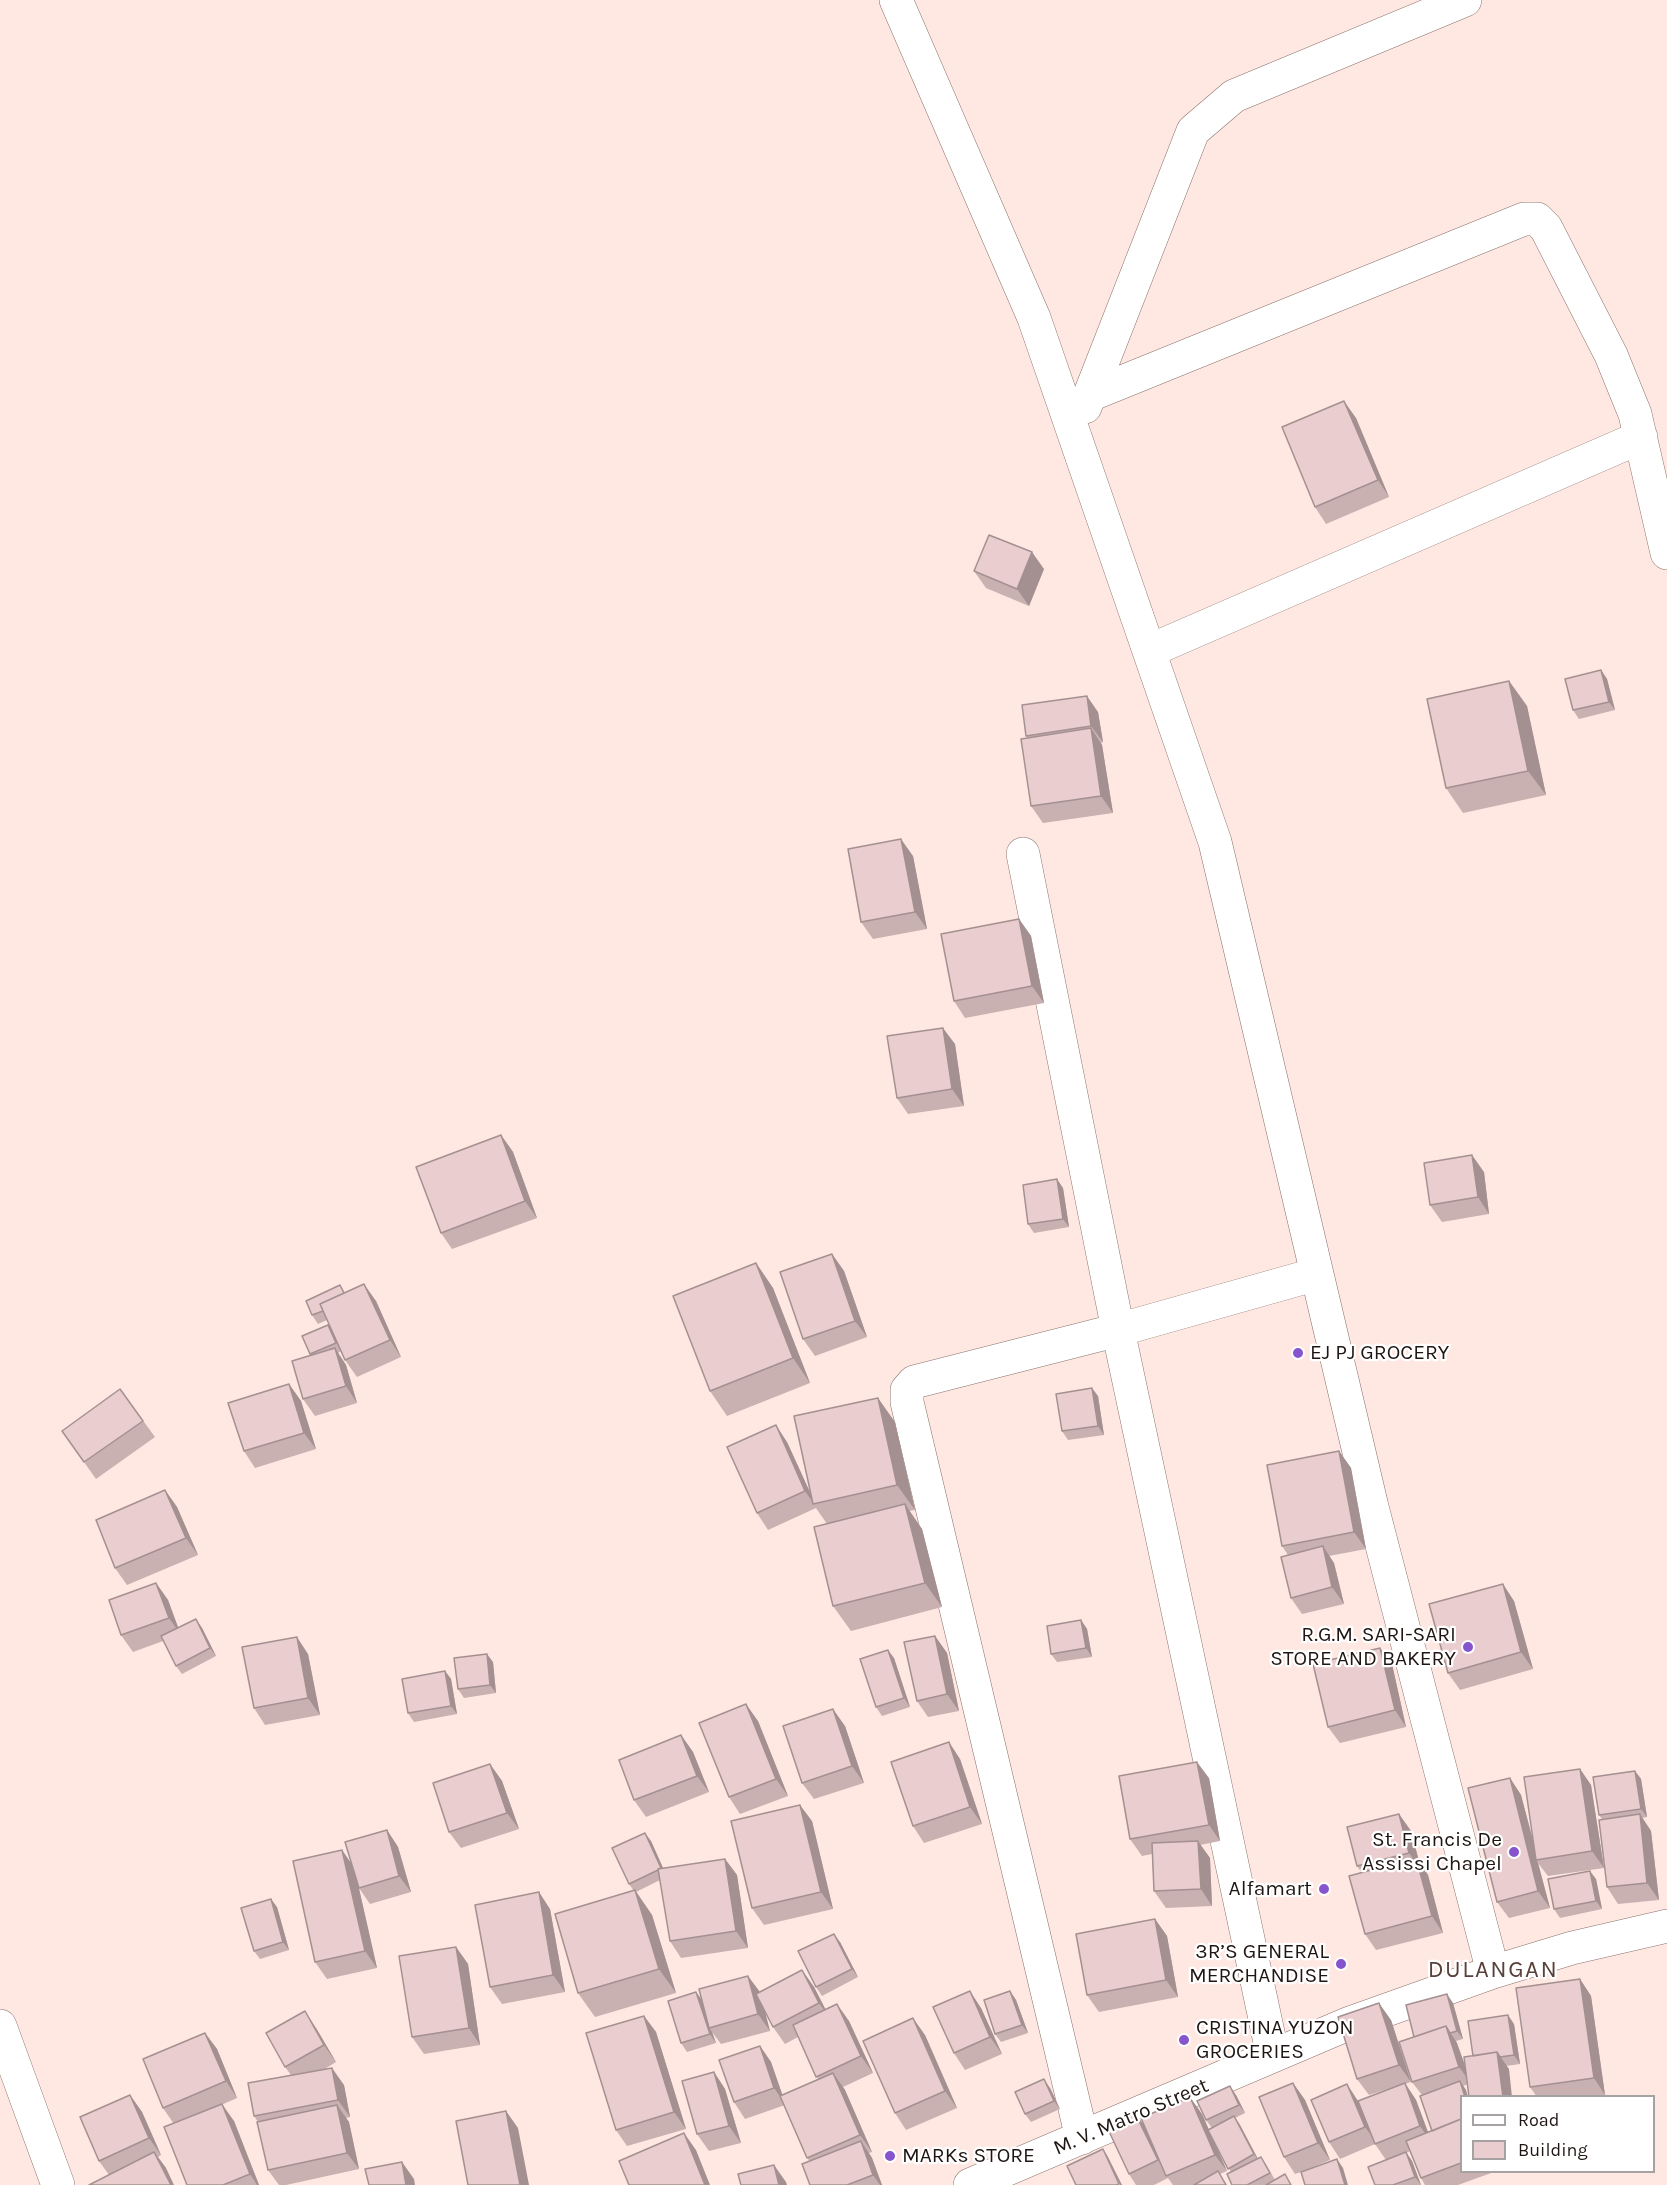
<!DOCTYPE html>
<html>
<head>
<meta charset="utf-8">
<style>
  body { margin:0 }
  #map { position:relative; width:1667px; height:2185px; overflow:hidden; background:#ffe8e2; font-family:Karla,sans-serif }
  canvas { display:block }
  .legend { position:absolute; left:1460px; top:2095px; width:195px; height:78px; box-sizing:border-box; background:#fff; border:2px solid #a5a2a1; margin:0; padding:8px 10px; list-style:none; font-size:18px; color:#1f1613 }
  .legend li { display:flex; align-items:center; gap:12px; height:30px }
  .legend b { width:30px; border:2px solid #a5a2a1 }
</style>
</head>
<body>
<div id="map">
<canvas width="1667" height="2185"></canvas>
<ul class="legend">
<li><b style="height:8px;background:#fff"></b>Road</li>
<li><b style="height:16px;background:#eacdce"></b>Building</li>
</ul>
</div>
<script>
const c = document.querySelector('canvas').getContext('2d');
c.lineJoin = 'round';
function stroke(path, color, width, dash) { c.strokeStyle = color; c.lineWidth = width; c.lineCap = dash ? 'butt' : 'round'; c.setLineDash(dash || []); c.stroke(path); }
function fill(path, color) { c.fillStyle = color; c.fill(path, 'evenodd'); }
function label(font, color, halo, rows, align = 'center') {
  c.font = font + ' Karla,sans-serif'; c.lineWidth = 4.5; c.setLineDash([]); c.textBaseline = 'middle'; c.strokeStyle = halo; c.fillStyle = color; for (const [text, x, y, turn = 0] of rows) {
    c.save(); c.translate(x, y); c.rotate((+turn || 0) * Math.PI / 180); c.textAlign = isNaN(turn) ? turn : align; if (halo) c.strokeText(text, 0, 0); c.fillText(text, 0, 0); c.restore();
  }
}
const minor = new Path2D(`
  M896,0L1034,318L1215,842L1372,1507L1493,1972
  M1090,395L1524,219H1537L1546,228L1611,355L1635,414L1667,553
  M1085,407L1193,131L1234,96L1465,0
  M1149,651L1641,437
  M1023,854L1118,1330L1273,2056
  M0,2026L58,2185
  M1082,2138L907,1402V1390L914,1382L1118,1330L1317,1274
  M970,2185L1350,2023L1493,1972L1572,1948L1667,1926`);
const wall = new Path2D(`
  M1356,418L1389,497L1326,524L1315,507Z
  M1044,569L1029,606L986,588L974,571Z
  M1601,670L1607,679L1615,710L1579,719L1573,710Z
  M1509,681L1527,706L1546,795L1463,813L1446,788Z
  M1098,712L1103,742L1101,743L1102,745L1113,813L1043,823L1031,806L1028,738L1026,736Z
  M913,856L927,929L873,939L861,922Z
  M1019,919L1031,936L1044,1003L965,1018L954,1001Z
  M955,1044L964,1106L908,1114L897,1098Z
  M501,1135L513,1152L537,1218L452,1249L441,1233Z
  M1484,1172L1489,1214L1442,1222L1430,1205Z
  M1063,1188L1069,1227L1034,1233L1028,1224Z
  M832,1254L844,1271L867,1337L815,1356L803,1339Z
  M756,1263L773,1288L810,1383L727,1416L710,1391Z
  M340,1285L345,1293L376,1301L401,1357L357,1377L345,1360L341,1351L338,1353L346,1365L357,1403L315,1416L303,1399L311,1355L310,1354L328,1325L331,1329L327,1320L318,1324L312,1315Z
  M289,1384L301,1401L316,1449L255,1468L244,1451Z
  M120,1389L155,1437L96,1479L62,1431Z
  M1098,1396L1104,1435L1068,1440L1062,1431Z
  M895,1422L915,1510L909,1511L922,1529L942,1607L851,1631L833,1606L827,1524L816,1508L768,1530L757,1513L787,1442L811,1495Z
  M1339,1451L1351,1468L1366,1549L1329,1556L1334,1563L1344,1604L1302,1614L1291,1598L1288,1555L1282,1546Z
  M165,1490L177,1507L198,1555L127,1585L115,1568Z
  M156,1583L168,1600L178,1628L196,1619L202,1628L216,1656L182,1674L176,1666L163,1641L133,1652L121,1635Z
  M1514,1601L1533,1669L1460,1690L1448,1673Z
  M1081,1620L1087,1629L1092,1657L1057,1662L1051,1654Z
  M935,1636L947,1653L959,1711L928,1717L917,1701Z
  M1380,1648L1392,1664L1406,1727L1340,1743L1328,1727Z
  M308,1654L320,1715L265,1725L254,1708Z
  M894,1658L910,1707L882,1716L876,1707Z
  M493,1662L496,1693L464,1698L458,1689Z
  M445,1671L451,1679L457,1714L414,1722L408,1713Z
  M758,1721L788,1796L740,1814L729,1797Z
  M845,1726L864,1783L814,1799L802,1783Z
  M681,1735L693,1752L709,1792L646,1817L634,1800Z
  M960,1759L982,1824L924,1843L913,1826Z
  M490,1764L502,1781L519,1829L461,1848L449,1832Z
  M1580,1769L1591,1785L1604,1868L1548,1876L1538,1863L1550,1908L1509,1918L1497,1902L1510,1778L1521,1795L1534,1845Z
  M1635,1771L1641,1779L1647,1817L1642,1818L1651,1831L1659,1900L1618,1904L1607,1887L1602,1819L1599,1815Z
  M1209,1778L1220,1841L1200,1845L1210,1858L1212,1906L1166,1908L1154,1891L1152,1854L1142,1856L1130,1839Z
  M1399,1814L1411,1831L1419,1861L1428,1875L1443,1933L1376,1950L1365,1934L1362,1873L1357,1866Z
  M812,1821L833,1909L764,1925L752,1908Z
  M387,1830L398,1847L411,1892L370,1904L359,1888L377,1968L327,1979L315,1962L351,1863Z
  M651,1841L663,1868L725,1859L737,1875L748,1948L681,1958L670,1941L660,1880L636,1892L652,1915L676,1993L595,2017L578,1993L634,1891L629,1884Z
  M1596,1879L1602,1909L1560,1918L1554,1909Z
  M277,1907L289,1950L260,1959L254,1951Z
  M550,1909L565,1992L502,2004L490,1987Z
  M1155,1919L1167,1936L1178,1997L1099,2012L1087,1995Z
  M840,1942L858,1977L822,1996L816,1987Z
  M456,1947L468,1964L480,2045L424,2054L412,2037Z
  M802,1970L814,1987L825,2009L849,2021L873,2073L843,2087L845,2090L872,2152L869,2153L872,2158L882,2185H810L809,2161L785,2105L745,2119L734,2102L760,2046L771,2062L782,2095L818,2079L798,2037L785,2044L773,2027L764,2010L770,2031L721,2044L712,2032L716,2043L687,2052L681,2043L696,1992L701,1999L760,1992Z
  M1580,1979L1591,1996L1605,2095L1592,2097H1537L1530,2087Z
  M1010,1991L1016,2000L1028,2033L1001,2042L995,2034Z
  M1453,2003L1463,2039L1456,2041L1466,2068L1473,2056L1514,2024L1520,2064L1506,2066L1509,2069L1463,2086L1466,2090L1461,2097V2172H1494L1458,2185H1425L1421,2178L1410,2151L1406,2153L1412,2161L1421,2185H1375L1386,2160L1375,2144L1340,2159L1329,2142L1358,2101L1400,2085L1369,2095L1357,2079L1391,2020L1411,2082L1405,2084L1416,2100L1428,2132L1432,2131L1422,2095L1412,2082L1414,2037Z
  M981,2008L1002,2054L965,2070L954,2053Z
  M644,2016L656,2032L686,2129L627,2146L616,2130Z
  M316,2028L336,2062L323,2070L344,2085L350,2117L346,2118L349,2122L359,2169L286,2185H279L268,2170L258,2122L254,2116L291,2075L285,2067Z
  M205,2033L217,2049L237,2098L212,2109L234,2121L259,2185H187L174,2124L163,2108Z
  M925,2035L957,2108L906,2130L895,2113Z
  M714,2072L725,2089L741,2143L709,2151L697,2134Z
  M1293,2083L1305,2100L1330,2160L1303,2171L1343,2168L1301,2172L1295,2174L1284,2157Z
  M1050,2088L1060,2109L1031,2122L1025,2114Z
  M130,2095L142,2112L161,2155L158,2157L166,2168L109,2175L99,2161Z
  M1236,2095L1245,2113L1235,2118L1240,2125L1258,2159L1261,2157L1267,2166L1275,2180L1292,2185H1232L1231,2172L1214,2142L1227,2171L1220,2174L1227,2185H1173L1168,2178L1154,2185H1136L1129,2174L1134,2111L1144,2125L1202,2114L1209,2130L1212,2128L1206,2120Z`);
const shadedWall = new Path2D(`
  M1344,401L1356,418L1389,497L1378,480Z
  M1032,552L1044,569L1029,606L1017,589Z
  M1601,670L1607,679L1615,710L1609,702Z
  M1509,681L1527,706L1546,795L1528,771Z
  M1087,696L1098,712L1103,742L1091,726Z
  M1091,728L1102,745L1113,813L1101,796Z
  M901,839L913,856L927,929L915,912Z
  M1019,919L1031,936L1044,1003L1032,986Z
  M943,1028L955,1044L964,1106L952,1089Z
  M501,1135L513,1152L537,1218L525,1201Z
  M1472,1155L1484,1172L1489,1214L1478,1197Z
  M1057,1179L1063,1188L1069,1227L1063,1219Z
  M832,1254L844,1271L867,1337L855,1321Z
  M756,1263L773,1288L810,1383L793,1358Z
  M364,1284L376,1301L401,1357L390,1340Z
  M335,1348L346,1365L357,1403L346,1386Z
  M289,1384L301,1401L316,1449L304,1433Z
  M1092,1388L1098,1396L1104,1435L1098,1426Z
  M878,1398L895,1422L915,1510L897,1485Z
  M776,1425L787,1442L815,1503L814,1504L805,1491Z
  M1339,1451L1351,1468L1366,1549L1354,1532Z
  M165,1490L177,1507L198,1555L186,1538Z
  M905,1504L922,1529L942,1607L925,1583Z
  M1323,1546L1334,1563L1344,1604L1332,1587Z
  M156,1583L168,1600L181,1635L169,1618Z
  M1503,1584L1514,1601L1533,1669L1521,1652Z
  M196,1619L202,1628L216,1656L210,1648Z
  M1081,1620L1087,1629L1092,1657L1086,1648Z
  M935,1636L947,1653L959,1711L947,1694Z
  M297,1637L308,1654L320,1715L308,1698Z
  M1380,1648L1392,1664L1406,1727L1395,1710Z
  M888,1650L894,1658L910,1707L904,1698Z
  M487,1654L493,1662L496,1693L490,1685Z
  M445,1671L451,1679L457,1714L451,1706Z
  M746,1704L758,1721L788,1796L776,1779Z
  M833,1709L845,1726L864,1783L852,1766Z
  M681,1735L693,1752L709,1792L697,1776Z
  M949,1742L960,1759L982,1824L970,1807Z
  M1197,1762L1209,1778L1220,1841L1209,1825Z
  M490,1764L502,1781L519,1829L507,1813Z
  M1580,1769L1591,1785L1604,1868L1592,1851Z
  M1635,1771L1641,1779L1647,1817L1641,1809Z
  M1510,1778L1521,1795L1538,1859L1536,1860L1538,1863L1550,1908L1538,1891Z
  M800,1805L812,1821L833,1909L821,1892Z
  M1399,1814L1411,1831L1419,1861L1428,1875L1443,1933L1432,1916L1418,1866L1409,1853Z
  M1640,1814L1651,1831L1659,1900L1647,1883Z
  M387,1830L398,1847L411,1892L399,1876Z
  M645,1833L651,1841L667,1877L661,1868Z
  M1198,1841L1210,1858L1212,1906L1201,1889Z
  M342,1850L354,1867L377,1968L365,1951Z
  M725,1859L737,1875L748,1948L736,1931Z
  M1590,1871L1596,1879L1602,1909L1596,1901Z
  M635,1890L652,1915L676,1993L659,1969Z
  M539,1892L550,1909L565,1992L553,1975Z
  M271,1899L277,1907L289,1950L283,1942Z
  M1155,1919L1167,1936L1178,1997L1166,1980Z
  M834,1934L840,1942L858,1977L852,1969Z
  M456,1947L468,1964L480,2045L469,2028Z
  M802,1970L814,1987L831,2020L819,2003Z
  M748,1976L760,1992L770,2031L758,2014Z
  M1580,1979L1591,1996L1605,2095L1594,2078Z
  M970,1991L981,2008L1002,2054L990,2037Z
  M1010,1991L1016,2000L1028,2033L1022,2025Z
  M696,1992L702,2000L709,2028L712,2032L716,2043L710,2034Z
  M1447,1994L1453,2003L1463,2039L1457,2031Z
  M1379,2003L1391,2020L1411,2082L1399,2065Z
  M837,2004L849,2021L873,2073L861,2056Z
  M305,2011L316,2028L336,2062L324,2045Z
  M1508,2015L1514,2024L1520,2064L1514,2055Z
  M644,2016L656,2032L686,2129L674,2112Z
  M913,2018L925,2035L957,2108L945,2091Z
  M1446,2026L1457,2043L1471,2083L1459,2067Z
  M205,2033L217,2049L237,2098L226,2081Z
  M760,2046L771,2062L786,2105L774,2088Z
  M1497,2052L1509,2069L1512,2097H1503Z
  M332,2068L344,2085L350,2117L338,2100Z
  M714,2072L725,2089L741,2143L729,2126Z
  M833,2073L845,2090L872,2152L860,2135Z
  M1044,2079L1050,2088L1060,2109L1054,2101Z
  M1460,2081L1466,2090L1468,2097H1465Z
  M1293,2083L1305,2100L1330,2160L1318,2143Z
  M1405,2083L1416,2100L1432,2143L1420,2126Z
  M1347,2084L1358,2101L1377,2143L1365,2127Z
  M1230,2086L1236,2095L1245,2113L1239,2105Z
  M130,2095L142,2112L161,2155L149,2138Z
  M1190,2097L1202,2114L1227,2171L1215,2155Z
  M222,2104L234,2121L259,2185H257L250,2174Z
  M337,2105L349,2122L359,2169L347,2153Z
  M506,2111L518,2128L529,2185H520Z
  M1134,2111L1146,2128L1170,2177L1158,2160Z
  M1234,2116L1240,2125L1260,2163L1254,2154Z
  M684,2133L696,2150L710,2185H705Z
  M861,2141L872,2158L882,2185H880L873,2175Z
  M1103,2149L1108,2157L1122,2185H1120Z
  M154,2152L166,2168L174,2185H171Z
  M1406,2152L1412,2161L1421,2185L1415,2177Z
  M1337,2159L1343,2168L1348,2185H1345Z
  M402,2162L414,2179L415,2185H406Z
  M774,2165L786,2182L787,2185H779Z`);
const building = new Path2D(`
  M1344,401L1378,480L1315,507L1282,427Z
  M989,535L1032,552L1017,589L974,571Z
  M1601,670L1609,702L1573,710L1565,679Z
  M1509,681L1528,771L1446,788L1427,699Z
  M1087,696L1091,726L1026,736L1022,705Z
  M1091,728L1101,796L1031,806L1021,739Z
  M901,839L915,912L861,922L848,849Z
  M1019,919L1032,986L954,1001L941,934Z
  M943,1028L952,1089L897,1098L887,1036Z
  M501,1135L525,1201L441,1233L416,1167Z
  M1472,1155L1478,1197L1430,1205L1424,1163Z
  M1057,1179L1063,1219L1028,1224L1023,1185Z
  M832,1254L855,1321L803,1339L780,1272Z
  M756,1263L793,1358L710,1391L673,1296Z
  M364,1284L390,1340L345,1360L320,1304Z
  M340,1285L344,1293L320,1304L323,1311L312,1315L306,1301Z
  M328,1325L336,1343L310,1354L302,1336Z
  M335,1348L346,1386L303,1399L292,1361Z
  M289,1384L304,1433L244,1451L228,1403Z
  M1092,1388L1098,1426L1062,1431L1056,1394Z
  M120,1389L143,1421L84,1462L62,1431Z
  M878,1398L897,1485L813,1504L794,1416Z
  M776,1425L805,1491L757,1513L727,1447Z
  M1339,1451L1354,1532L1282,1546L1267,1465Z
  M165,1490L186,1538L115,1568L96,1520Z
  M905,1504L925,1583L833,1606L814,1527Z
  M1323,1546L1332,1587L1291,1598L1281,1557Z
  M156,1583L169,1618L121,1635L109,1600Z
  M1503,1584L1521,1652L1448,1673L1429,1604Z
  M196,1619L210,1648L176,1666L161,1636Z
  M1081,1620L1086,1648L1051,1654L1047,1626Z
  M935,1636L947,1694L917,1701L904,1642Z
  M297,1637L308,1698L254,1708L242,1647Z
  M1380,1648L1395,1710L1328,1727L1313,1664Z
  M888,1650L904,1698L876,1707L860,1659Z
  M487,1654L490,1685L458,1689L454,1658Z
  M445,1671L451,1706L408,1713L402,1679Z
  M746,1704L776,1779L729,1797L699,1723Z
  M833,1709L852,1766L802,1783L783,1726Z
  M681,1735L697,1776L634,1800L619,1760Z
  M949,1742L970,1807L913,1826L891,1762Z
  M1197,1762L1209,1825L1130,1839L1119,1776Z
  M490,1764L507,1813L449,1832L433,1783Z
  M1580,1769L1592,1851L1536,1860L1524,1777Z
  M1635,1771L1641,1809L1599,1815L1593,1777Z
  M1510,1778L1538,1891L1497,1902L1468,1788Z
  M800,1805L821,1892L752,1908L731,1821Z
  M1399,1814L1409,1853L1357,1866L1347,1827Z
  M1640,1814L1647,1883L1607,1887L1599,1820Z
  M387,1830L399,1876L359,1888L345,1842Z
  M645,1833L661,1868L658,1869V1870L629,1884L612,1848Z
  M1198,1841L1201,1889L1154,1891L1152,1843Z
  M342,1850L365,1951L315,1962L293,1861Z
  M1416,1858L1432,1916L1365,1934L1349,1876Z
  M725,1859L736,1931L670,1941L658,1869Z
  M1590,1871L1596,1901L1554,1909L1548,1879Z
  M635,1890L659,1969L578,1993L555,1914Z
  M539,1892L553,1975L490,1987L475,1905Z
  M271,1899L283,1942L254,1951L241,1908Z
  M1155,1919L1166,1980L1087,1995L1076,1934Z
  M834,1934L852,1969L816,1987L798,1951Z
  M456,1947L469,2028L412,2037L399,1956Z
  M802,1970L819,2003L773,2027L756,1994Z
  M748,1976L758,2014L709,2028L699,1989Z
  M1580,1979L1594,2078L1530,2087L1516,1988Z
  M970,1991L990,2037L954,2053L933,2007Z
  M1010,1991L1022,2025L995,2034L984,2000Z
  M696,1992L710,2034L681,2043L668,2001Z
  M1447,1994L1457,2031L1450,2033L1446,2026L1414,2037L1406,2005Z
  M1379,2003L1399,2065L1357,2079L1338,2017Z
  M837,2004L861,2056L816,2077L793,2025Z
  M305,2011L324,2045L285,2067L266,2033Z
  M1508,2015L1514,2055L1500,2057L1497,2052L1473,2056L1468,2021Z
  M644,2016L674,2112L616,2130L586,2033Z
  M913,2018L945,2091L895,2113L863,2041Z
  M1446,2026L1459,2067L1412,2082L1399,2042Z
  M205,2033L226,2081L163,2108L143,2059Z
  M760,2046L774,2088L734,2102L719,2060Z
  M1497,2052L1503,2097H1469L1464,2057Z
  M332,2068L338,2100L254,2116L248,2083Z
  M714,2072L729,2126L697,2134L682,2081Z
  M833,2073L860,2135L807,2158L780,2096Z
  M1044,2079L1054,2101L1025,2114L1015,2092Z
  M1460,2081L1465,2097H1461V2119L1432,2131L1420,2096Z
  M1293,2083L1318,2143L1284,2157L1259,2097Z
  M1405,2083L1420,2126L1375,2144L1358,2101Z
  M1347,2084L1365,2127L1329,2142L1311,2100Z
  M1230,2086L1239,2105L1206,2120L1197,2101Z
  M130,2095L149,2138L99,2161L80,2117Z
  M1190,2097L1215,2155L1166,2176L1141,2118Z
  M222,2104L250,2174L223,2185H187L164,2127Z
  M337,2105L347,2153L268,2170L257,2122Z
  M506,2111L520,2185H468L456,2121Z
  M1134,2111L1158,2160L1129,2174L1106,2125Z
  M1234,2116L1254,2154L1228,2169L1208,2130Z
  M1461,2119V2163L1421,2178L1406,2141Z
  M684,2133L705,2185H629L619,2161Z
  M861,2141L873,2175L847,2185H810L802,2164Z
  M1103,2149L1119,2184L1116,2185H1076L1067,2166Z
  M154,2152L171,2185H89Z
  M1406,2152L1415,2177L1393,2185H1375L1368,2167Z
  M1261,2157L1270,2173L1247,2185H1232L1227,2174Z
  M1337,2159L1345,2185H1305L1301,2172Z
  M402,2162L406,2185H369L365,2169Z
  M774,2165L779,2185H741L738,2174Z
  M1218,2171L1226,2185H1194Z
  M1285,2174L1291,2185H1266Z`);
const markers = [
  [1298,1353,6,"#8654cc"],
  [1468,1647,6,"#8654cc"],
  [1514,1852,6,"#8654cc"],
  [1324,1889,6,"#8654cc"],
  [1341,1964,6,"#8654cc"],
  [1184,2040,6,"#8654cc"],
  [890,2156,6,"#8654cc"]
];
const poiNames = [
  ["EJ PJ GROCERY",1310,1353,"left"],
  ["R.G.M. SARI-SARI",1456,1635],
  ["STORE AND BAKERY",1456,1659],
  ["St. Francis De",1502,1840],
  ["Assissi Chapel",1502,1864],
  ["Alfamart",1312,1889],
  ["3R’S GENERAL",1329,1952],
  ["MERCHANDISE",1329,1976],
  ["CRISTINA YUZON",1196,2028,"left"],
  ["GROCERIES",1196,2052,"left"],
  ["MARKs STORE",902,2156,"left"]
];
const streetNames = [
  ["M. V. Matro Street",1131,2117,-23]
];
const quarterNames = [
  ["DULANGAN",1493,1970]
];
stroke(minor, '#8a726b', 34);
stroke(minor, '#fff', 33);
fill(wall, '#c9b0b1');
fill(shadedWall, '#a49090');
fill(building, '#eacdce');
stroke(building, '#a49090', 1.5);
for (const [x, y, r, color] of markers) { const dot = new Path2D(); dot.arc(x, y, r, 0, 2 * Math.PI); c.fillStyle = color; c.fill(dot); stroke(dot, '#fff', 2); }
label('21px', '#1f1613', '#fff', poiNames, 'right');
label('21px', '#1f1613', '#fff', streetNames);
c.letterSpacing = '1.5px';
label('24px', '#58413b', '#fff', quarterNames);
c.letterSpacing = '0px';
</script>
</body>
</html>
